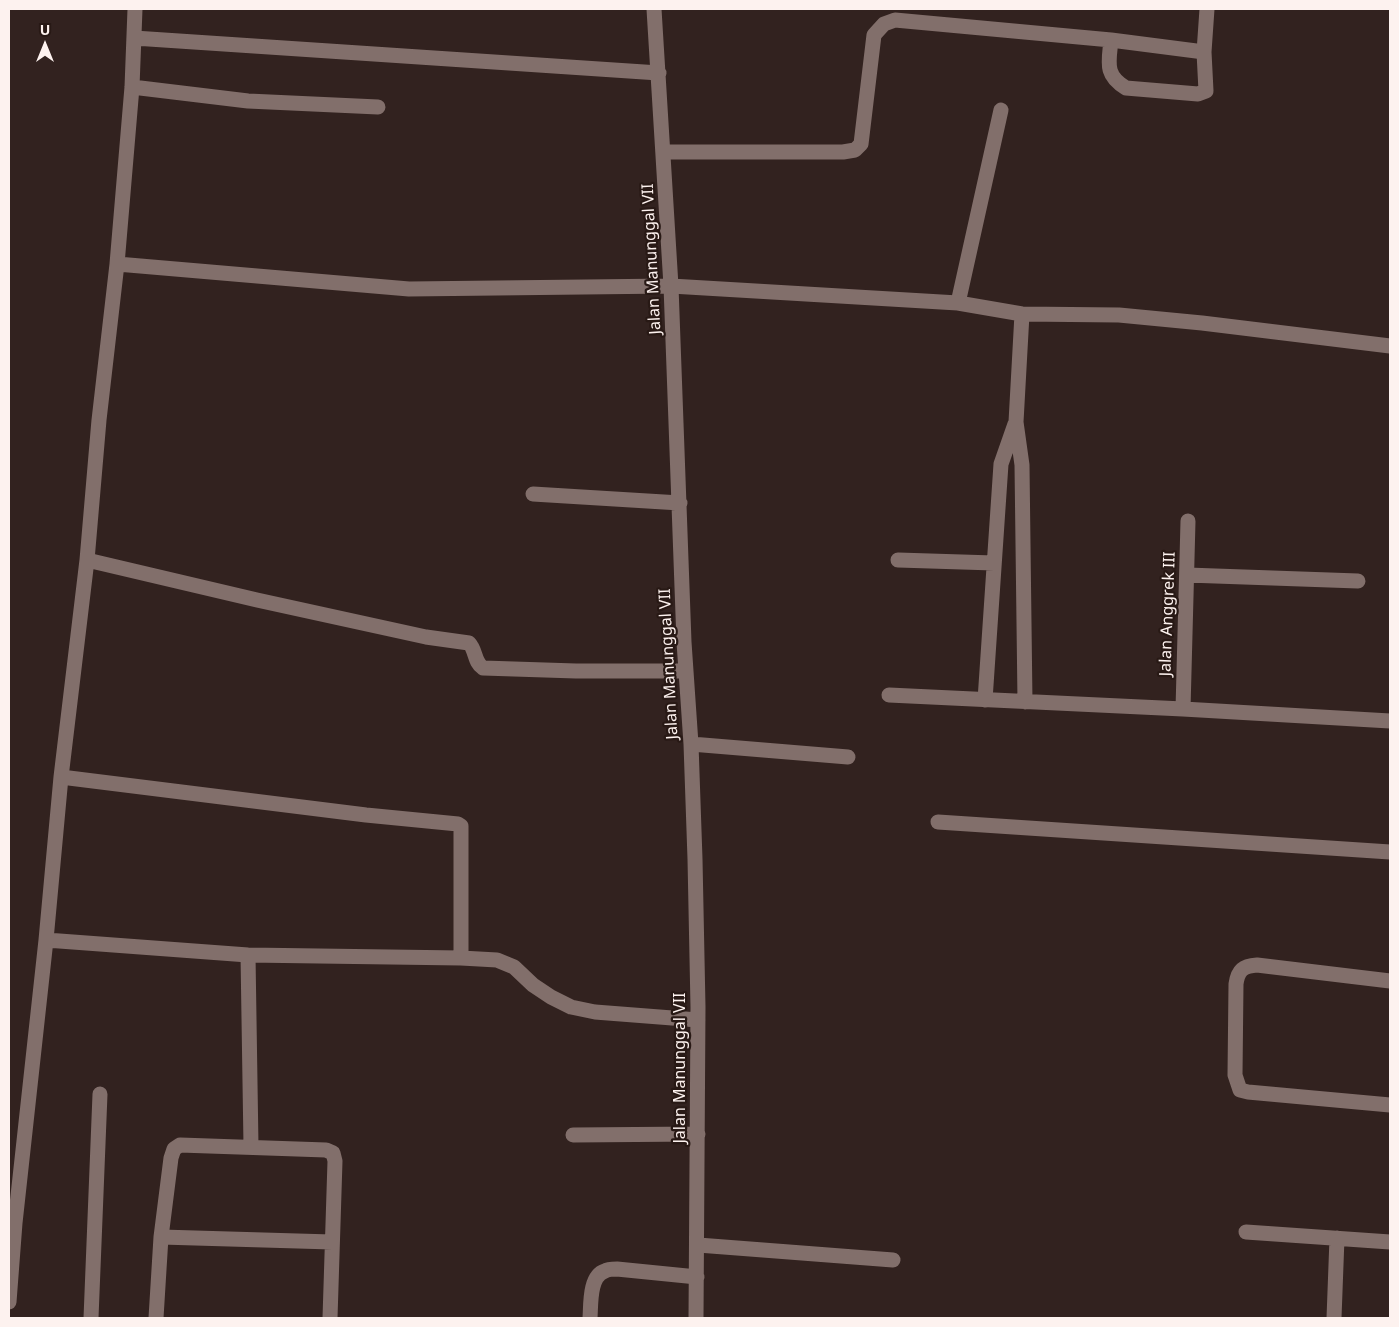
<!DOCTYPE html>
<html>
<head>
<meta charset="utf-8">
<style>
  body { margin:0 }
  #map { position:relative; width:1399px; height:1327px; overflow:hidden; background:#32221f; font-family:"Noto Sans",sans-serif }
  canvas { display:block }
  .frame { position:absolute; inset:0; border:10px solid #fdf2ef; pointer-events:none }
  .north { position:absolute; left:20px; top:20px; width:50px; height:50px; -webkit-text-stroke:4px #281915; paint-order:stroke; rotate:0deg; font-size:14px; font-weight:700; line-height:20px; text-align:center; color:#fdf2ef }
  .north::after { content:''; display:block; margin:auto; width:18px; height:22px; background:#fdf2ef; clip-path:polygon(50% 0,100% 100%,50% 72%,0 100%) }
</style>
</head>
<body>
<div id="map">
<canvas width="1399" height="1327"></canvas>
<div class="frame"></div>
<div class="north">U</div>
</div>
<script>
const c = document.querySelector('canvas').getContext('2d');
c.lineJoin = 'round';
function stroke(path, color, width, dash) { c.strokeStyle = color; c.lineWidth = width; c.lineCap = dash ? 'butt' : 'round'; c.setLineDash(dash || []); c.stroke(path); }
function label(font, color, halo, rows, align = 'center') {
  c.font = font + ' "Noto Sans",sans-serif'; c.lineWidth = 4.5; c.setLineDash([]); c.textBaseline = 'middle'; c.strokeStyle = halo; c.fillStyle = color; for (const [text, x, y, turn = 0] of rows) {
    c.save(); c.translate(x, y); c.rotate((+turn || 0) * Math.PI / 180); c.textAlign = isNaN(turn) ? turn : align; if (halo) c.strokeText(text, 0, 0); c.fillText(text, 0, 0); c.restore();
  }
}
const minor = new Path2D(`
  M654,9L671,286L684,642L691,744L695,859L698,1007L696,1318
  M134,38L659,73
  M1111,40C1109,62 1104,75 1126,88L1198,94L1206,91L1204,52
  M132,87L248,101L378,107
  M664,152H843L855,150L861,144L874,35L884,24L895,20L1111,40L1204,52L1207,9
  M117,264L409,289L671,286L958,303L1022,314L1119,315L1202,323L1390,346
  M958,303L1001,110
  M1022,314L1016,422L1022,465L1025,702
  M533,494L680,503
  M87,560L257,600L426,637L469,643C476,650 474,662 483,668L576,671H686
  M898,560L994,563
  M1187,575L1358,581
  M889,695L1183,709L1390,721
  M985,700L1001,464L1015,424
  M1183,709L1188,521
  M691,744L848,757
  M61,777L366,815L458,824L461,826V958
  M938,822L1390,852
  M46,940L248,955L461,958L497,960L514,967L533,985L551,997L571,1007L595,1012L698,1020
  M248,955L251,1146
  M1390,981L1257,965C1243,966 1238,970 1236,984L1235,1075L1240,1090L1248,1092L1390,1105
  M573,1135L698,1134
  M1246,1232L1390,1242
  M161,1237L332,1242
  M698,1245L893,1260
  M9,1302L15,1223L46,940L61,777L87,560L99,420L117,264L132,87L135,9
  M91,1318L100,1094
  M156,1318L161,1237L171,1158L174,1149L180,1145L326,1150L333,1153L335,1161L330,1318
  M590,1318C591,1305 589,1276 605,1271C608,1269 613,1269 617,1269L697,1277
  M1334,1318L1337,1238`);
const streetNames = [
  ["Jalan Manunggal VII",652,259,-93],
  ["Jalan Anggrek III",1168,614,-88],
  ["Jalan Manunggal VII",669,664,-93],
  ["Jalan Manunggal VII",680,1068,-90]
];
stroke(minor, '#826f6b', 15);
label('16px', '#fdf2ef', '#281915', streetNames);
</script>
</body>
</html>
